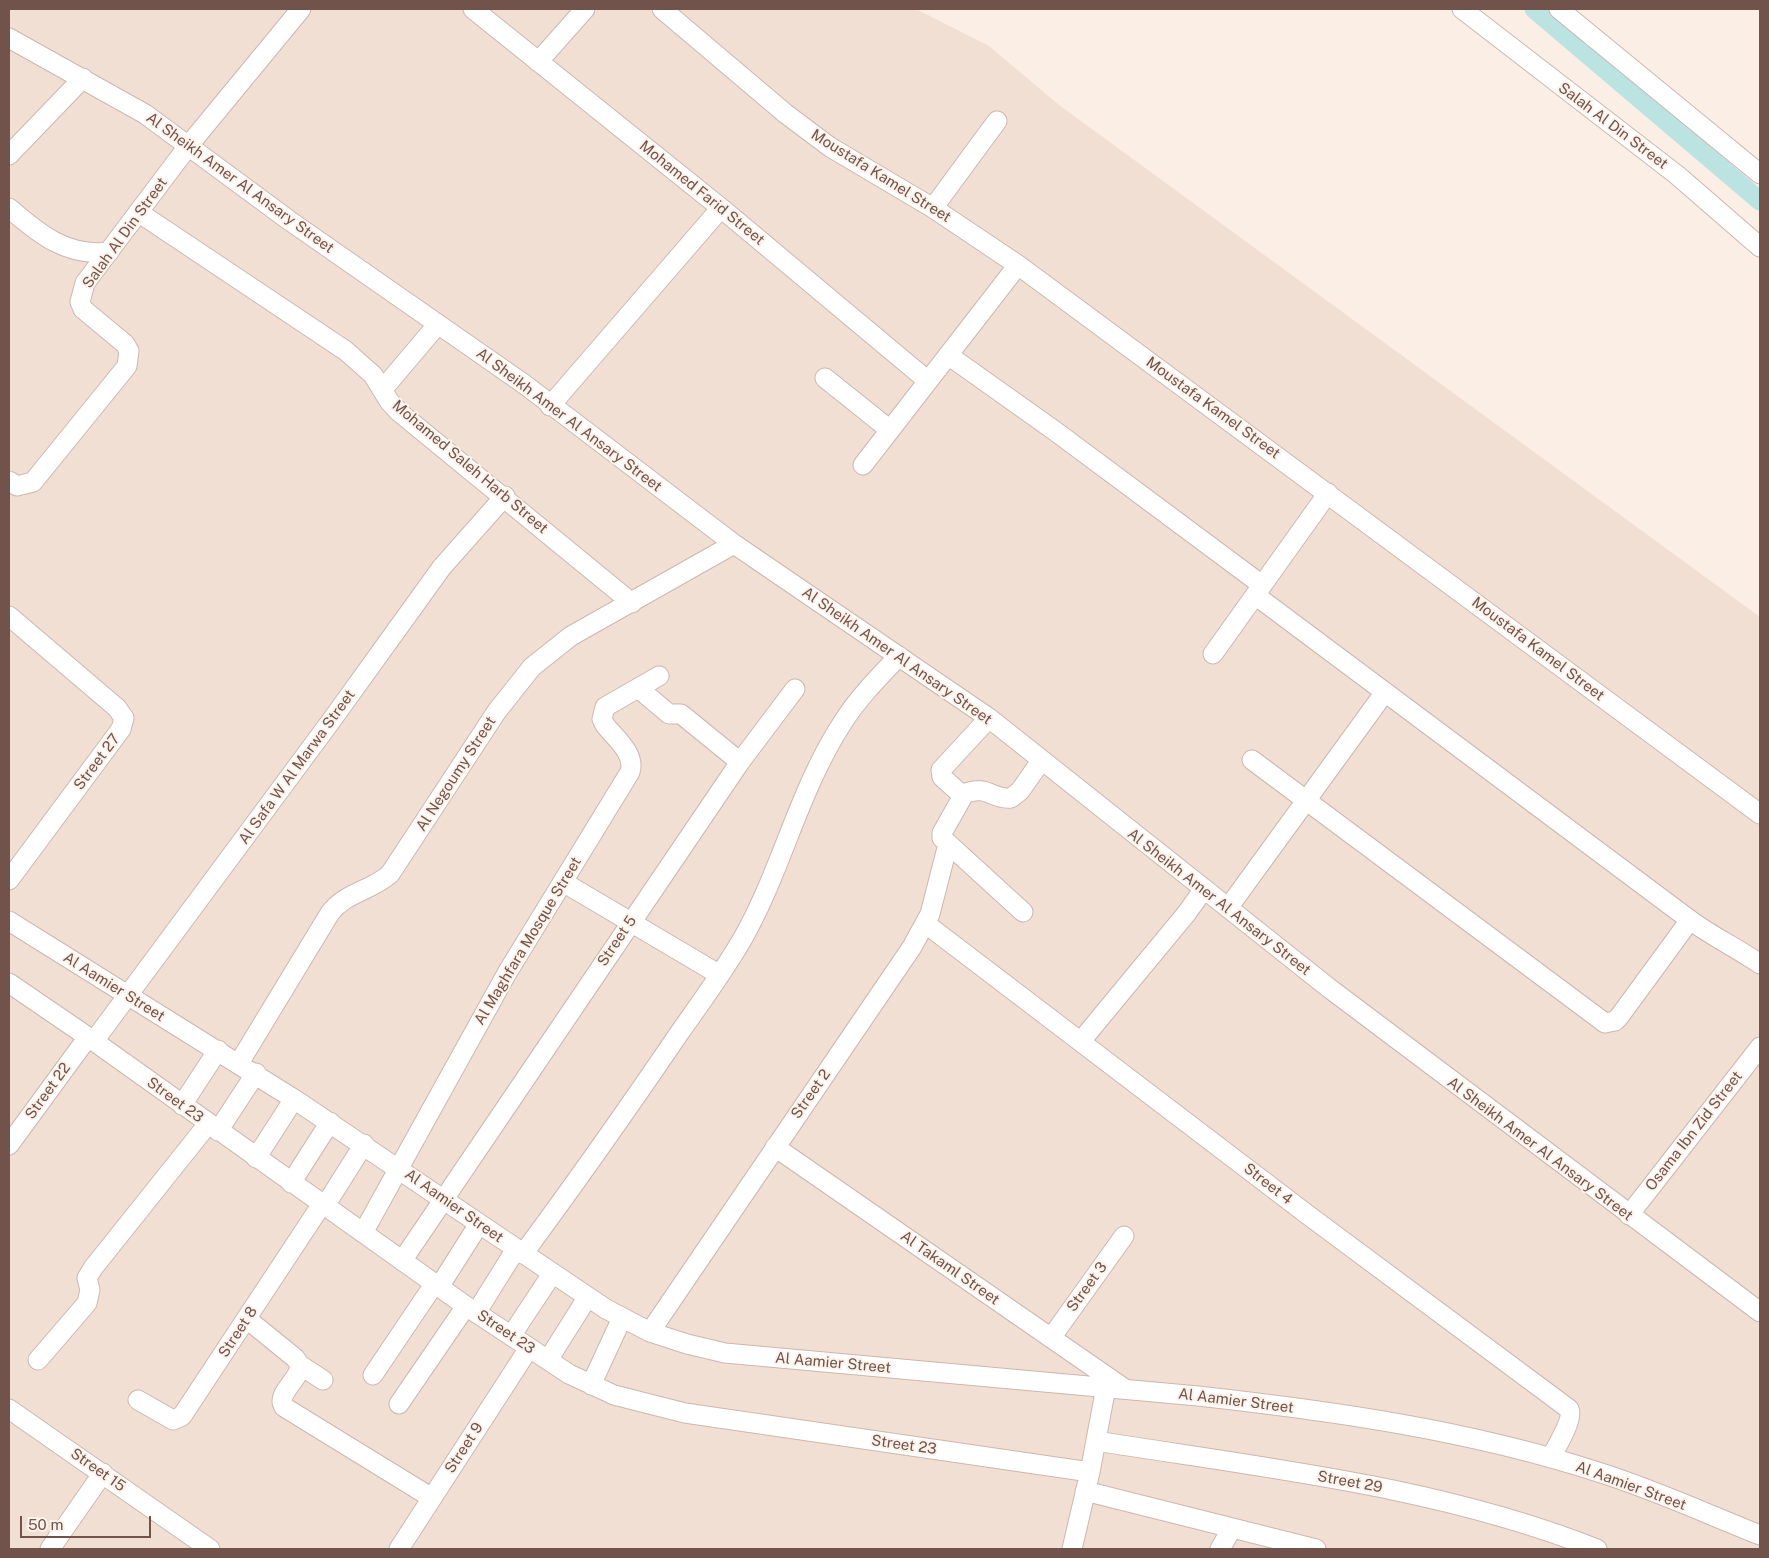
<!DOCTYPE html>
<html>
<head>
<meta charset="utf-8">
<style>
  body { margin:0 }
  #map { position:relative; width:1769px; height:1558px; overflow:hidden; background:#fbeee4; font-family:"Public Sans",sans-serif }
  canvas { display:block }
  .frame { position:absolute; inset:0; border:10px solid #71534c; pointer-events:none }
  .scale { position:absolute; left:20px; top:1516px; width:131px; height:22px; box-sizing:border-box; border:2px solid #71534c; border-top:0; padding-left:6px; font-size:15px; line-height:18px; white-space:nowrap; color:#71534c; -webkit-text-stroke:4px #fef3ea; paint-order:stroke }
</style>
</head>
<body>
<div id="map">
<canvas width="1769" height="1558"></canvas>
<div class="frame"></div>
<div class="scale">50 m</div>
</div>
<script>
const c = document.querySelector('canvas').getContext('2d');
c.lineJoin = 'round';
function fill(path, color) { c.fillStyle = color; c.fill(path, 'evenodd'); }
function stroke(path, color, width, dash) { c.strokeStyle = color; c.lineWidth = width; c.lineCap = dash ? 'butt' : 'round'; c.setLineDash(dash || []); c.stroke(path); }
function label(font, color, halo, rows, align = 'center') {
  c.font = font + ' "Public Sans",sans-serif'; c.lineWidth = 4; c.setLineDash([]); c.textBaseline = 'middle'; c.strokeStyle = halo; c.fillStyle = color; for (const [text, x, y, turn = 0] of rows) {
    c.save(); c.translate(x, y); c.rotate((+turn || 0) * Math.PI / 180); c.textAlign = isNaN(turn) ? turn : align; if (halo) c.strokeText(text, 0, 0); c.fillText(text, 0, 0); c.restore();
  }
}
const residential = new Path2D(`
  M9,9H916L989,46L1059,105L1760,617V1549H9Z`);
const canal = new Path2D(`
  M1534,9L1760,201`);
const street = new Path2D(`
  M473,9L721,208L928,381
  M662,9L786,114L830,147L933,208L1018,265L1760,814
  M1462,9L1677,175L1760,247
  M1559,9L1760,174
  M9,38L145,114L290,221L524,384L734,544L989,718L1329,988L1760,1312
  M538,62L585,9
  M9,155L83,78
  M9,208C39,234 67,257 109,252
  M933,208L997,121
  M138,212L346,351L373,375L389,401L399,412L632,603
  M948,355L1055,431L1262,585
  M825,378L890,430
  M383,389L438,324
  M550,406L721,208
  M863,465L1018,265
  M9,481L17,486L33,482L127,366L129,351L125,344L83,309L80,302L85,283L189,145L301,9
  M1255,595L1690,920C1713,937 1737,948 1760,964
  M9,616L117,708L124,718L121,729L9,880
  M1213,654L1328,493
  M638,688L669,714H681L740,762
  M989,718L941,770L942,777L963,796L942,833V838L1023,912
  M1252,760L1605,1023L1615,1021L1619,1017L1690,920
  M963,794C988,784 992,800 1011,798L1020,791L1041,761
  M563,882L720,975
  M1228,908L1385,692
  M9,921L294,1099L606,1309L650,1332L687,1344L725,1353L1198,1396C1333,1411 1468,1430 1598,1472C1653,1489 1707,1514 1760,1535
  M926,924L1308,1215L1569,1409C1574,1419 1556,1447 1551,1458
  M9,983L88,1037L466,1306L569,1374L614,1395L685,1413L1090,1472
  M94,1041L331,721L442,567L505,496
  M1081,1041L1186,914L1204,889
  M239,1063L330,913C346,892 371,891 390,874L497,711L532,667L571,636L734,544
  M182,1105L218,1050
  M218,1131L256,1073
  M9,1145L88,1037
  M775,1147L1125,1389
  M256,1158L294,1099
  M291,1183L330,1122
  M325,1206L364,1144
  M1629,1215L1760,1047
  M363,1233L507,973L630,772C636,754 615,738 605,725L602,719L605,707L659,676
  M523,1254C577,1181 629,1107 680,1032C702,1001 724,971 743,938C782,869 799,789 843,722C858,698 879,677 899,656
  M402,1261L740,762L795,689
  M439,1287L479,1224
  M476,1313L516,1249
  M247,1319L295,1358L300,1365C300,1380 275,1394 284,1407L432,1498
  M650,1332L912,947L930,914L948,844
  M511,1336L552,1274
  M1051,1338L1124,1236
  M38,1360L87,1303L90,1290L87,1278L93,1268L208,1124
  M548,1360L587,1298
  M300,1365L323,1380
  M373,1375L435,1283
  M591,1385L622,1318
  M138,1400L173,1420L182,1416L322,1204
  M399,1404L466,1306
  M9,1409L210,1549
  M1096,1441C1265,1468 1437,1486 1597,1549
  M1085,1491L1316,1549
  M50,1549L103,1473
  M399,1549L529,1348
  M1072,1549L1090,1472L1106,1387
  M1220,1549L1232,1528`);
const streetNames = [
  ["Salah Al Din Street",1613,126,37],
  ["Moustafa Kamel Street",881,176,32],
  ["Al Sheikh Amer Al Ansary Street",240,183,36],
  ["Mohamed Farid Street",702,193,39],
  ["Salah Al Din Street",125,233,-54],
  ["Moustafa Kamel Street",1213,408,36],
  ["Al Sheikh Amer Al Ansary Street",569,420,37],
  ["Mohamed Saleh Harb Street",470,467,40],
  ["Moustafa Kamel Street",1538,649,37],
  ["Al Sheikh Amer Al Ansary Street",897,656,35],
  ["Street 27",97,762,-53],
  ["Al Safa W Al Marwa Street",297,767,-54],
  ["Al Negoumy Street",456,774,-57],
  ["Al Sheikh Amer Al Ansary Street",1219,902,38],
  ["Al Maghfara Mosque Street",528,941,-59],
  ["Street 5",617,941,-56],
  ["Al Aamier Street",114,987,32],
  ["Street 22",48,1091,-54],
  ["Street 2",811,1094,-55],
  ["Street 23",175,1100,36],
  ["Osama Ibn Zid Street",1694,1131,-52],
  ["Al Sheikh Amer Al Ansary Street",1540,1149,37],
  ["Street 4",1268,1184,38],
  ["Al Aamier Street",454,1206,35],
  ["Al Takaml Street",950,1268,35],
  ["Street 3",1087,1287,-54],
  ["Street 8",238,1332,-57],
  ["Street 23",506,1332,34],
  ["Al Aamier Street",833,1363,5],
  ["Al Aamier Street",1236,1401,7],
  ["Street 23",904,1445,8],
  ["Street 9",464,1448,-57],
  ["Street 15",98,1470,35],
  ["Street 29",1350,1482,10],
  ["Al Aamier Street",1631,1486,20]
];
fill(residential, '#f2dfd3');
stroke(canal, '#bae3e2', 19);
stroke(street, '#cdb7af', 21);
stroke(street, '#fff', 19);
label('15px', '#71534c', '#fef3ea', streetNames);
</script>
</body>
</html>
